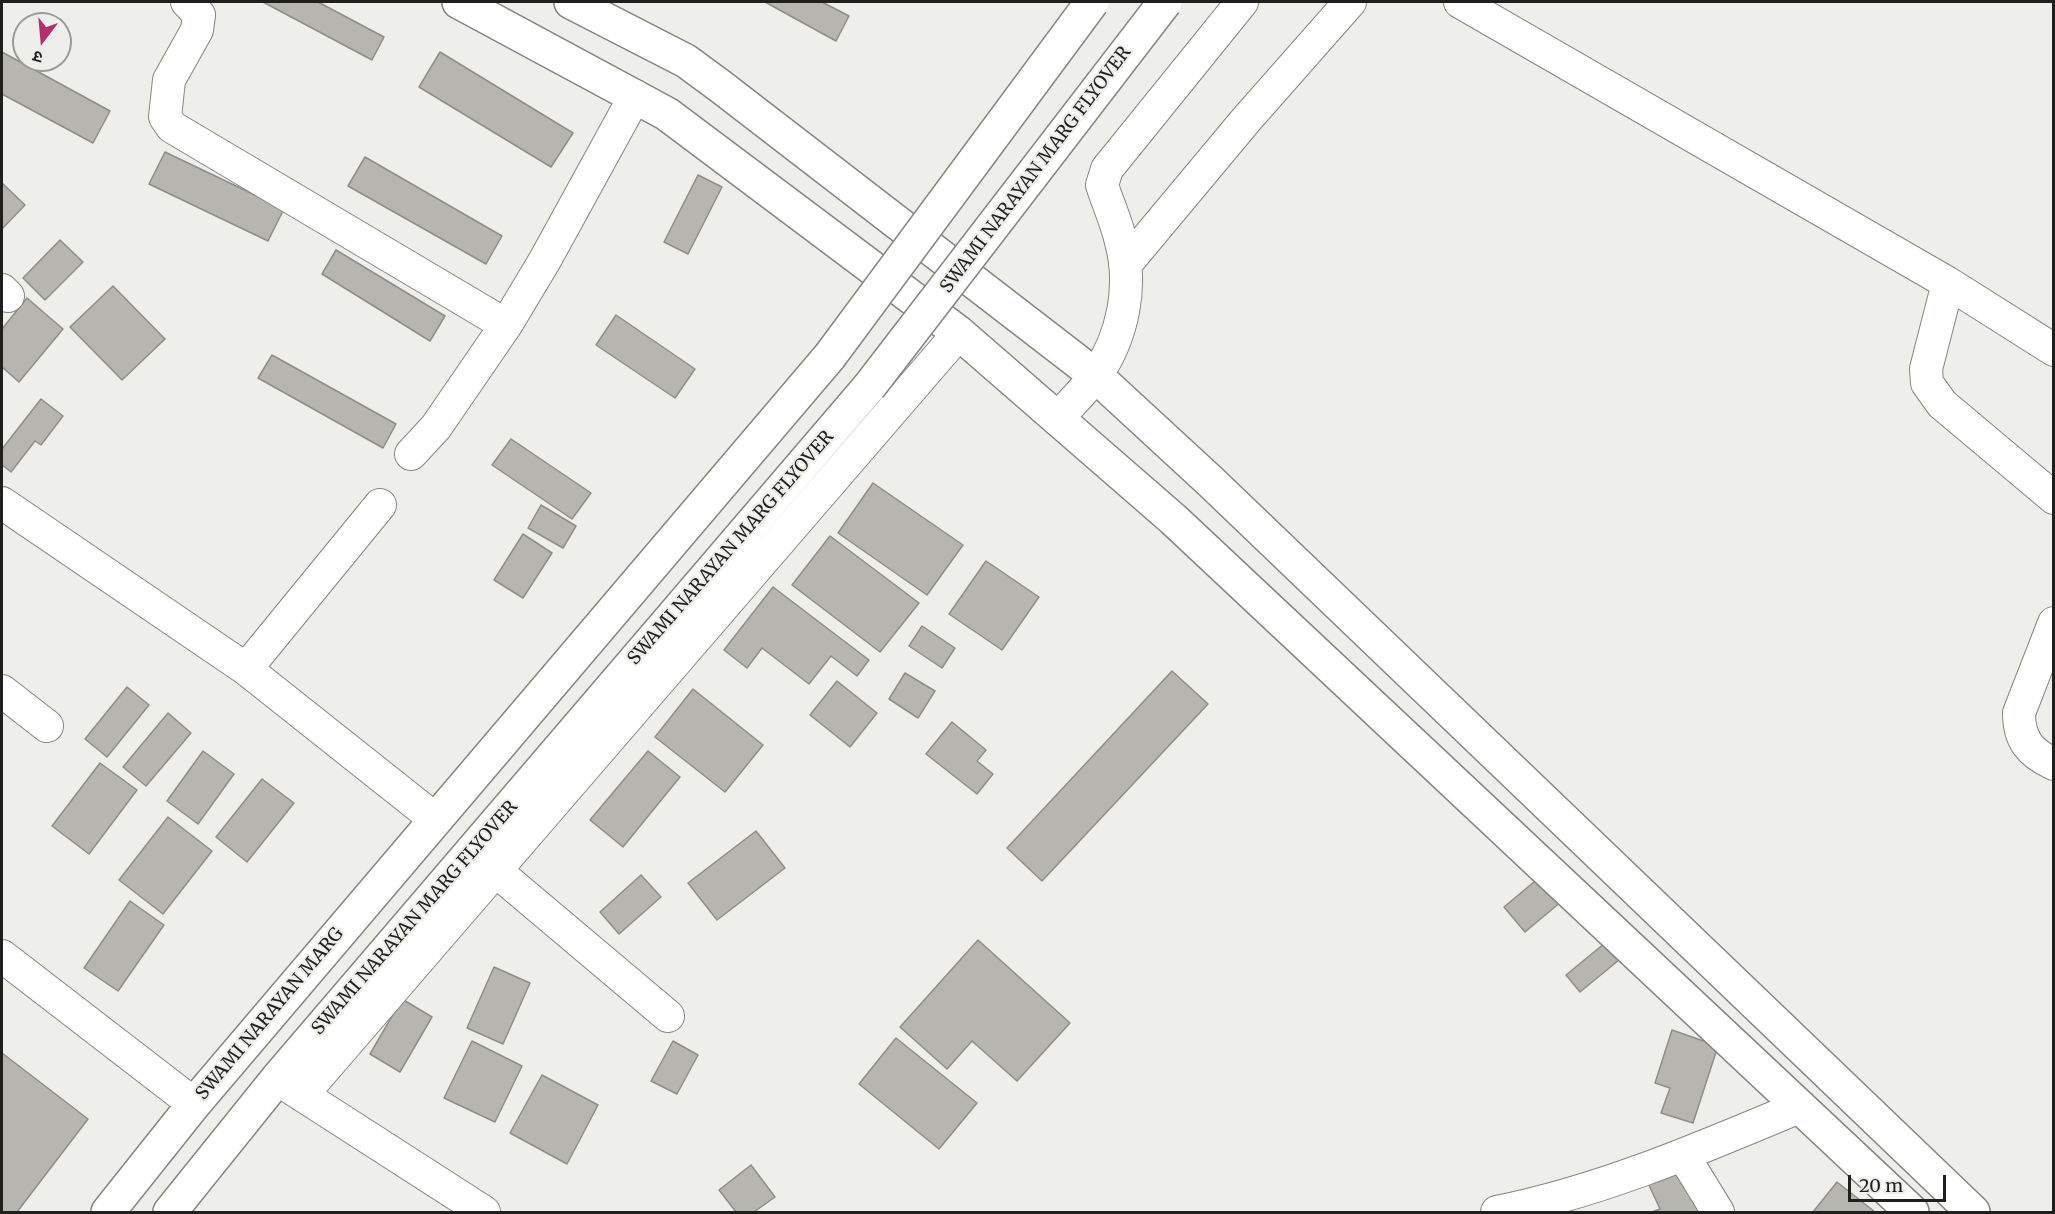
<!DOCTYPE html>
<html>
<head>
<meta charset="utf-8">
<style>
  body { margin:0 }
  #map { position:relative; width:2055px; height:1214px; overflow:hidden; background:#eeefea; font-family:Merriweather,"Noto Sans Devanagari",serif }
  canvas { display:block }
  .frame { position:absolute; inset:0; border:3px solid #1f1f1d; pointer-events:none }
  .north { position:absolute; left:12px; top:12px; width:60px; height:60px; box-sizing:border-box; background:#eeefea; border:2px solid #9b9c98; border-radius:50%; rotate:196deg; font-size:16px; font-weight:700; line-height:24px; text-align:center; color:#1f1f1d }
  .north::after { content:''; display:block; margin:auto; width:21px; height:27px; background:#b52e6f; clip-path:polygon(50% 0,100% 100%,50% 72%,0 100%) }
  .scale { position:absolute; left:1848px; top:1175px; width:98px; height:27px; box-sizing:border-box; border:3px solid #1f1f1d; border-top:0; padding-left:8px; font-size:18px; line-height:21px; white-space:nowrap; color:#1f1f1d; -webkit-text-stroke:4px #eeefea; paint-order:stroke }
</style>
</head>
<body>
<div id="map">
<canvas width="2055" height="1214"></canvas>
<div class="frame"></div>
<div class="north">उ</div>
<div class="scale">20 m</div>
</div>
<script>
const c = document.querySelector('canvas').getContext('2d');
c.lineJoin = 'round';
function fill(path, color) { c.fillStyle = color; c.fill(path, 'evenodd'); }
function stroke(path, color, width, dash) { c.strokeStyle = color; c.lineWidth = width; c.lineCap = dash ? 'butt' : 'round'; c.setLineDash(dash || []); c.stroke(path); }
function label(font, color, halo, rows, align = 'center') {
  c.font = font + ' Merriweather,serif'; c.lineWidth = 4.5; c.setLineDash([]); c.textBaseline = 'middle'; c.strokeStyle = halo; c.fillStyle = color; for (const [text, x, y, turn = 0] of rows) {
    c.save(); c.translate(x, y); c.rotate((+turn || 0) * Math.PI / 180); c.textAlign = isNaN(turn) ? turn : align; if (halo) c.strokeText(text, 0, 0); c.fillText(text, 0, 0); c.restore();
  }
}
const building = new Path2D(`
  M263,2H318L384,37L372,60Z
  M765,2H822L849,16L836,41Z
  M2,52L110,111L93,143L2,94Z
  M440,52L573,133L551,167L419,87Z
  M165,152L284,209L268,241L149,184Z
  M365,157L502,236L486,264L348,186Z
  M698,175L722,187L688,254L664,242Z
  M2,183L25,205L2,229Z
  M60,240L83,262L45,300L23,278Z
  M336,250L445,316L430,341L322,274Z
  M113,286L165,339L122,380L70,327Z
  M27,298L63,329L19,382L2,367V329Z
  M616,315L695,369L675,398L596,345Z
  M272,355L396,424L383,448L258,378Z
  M41,399L63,416L41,445L35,441L11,472L2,465V449Z
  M511,439L591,493L572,519L492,465Z
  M873,483L963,545L927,595L838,533Z
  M541,505L576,526L563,548L528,528Z
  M523,534L552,553L523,598L494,580Z
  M830,536L919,603L880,652L792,585Z
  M986,561L1039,597L1002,650L949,614Z
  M773,587L869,660L857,676L831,656L809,684L762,648L747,668L724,650Z
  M922,626L955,648L942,668L909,646Z
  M1172,671L1208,704L1042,881L1007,848Z
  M905,673L935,691L918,718L889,699Z
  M837,681L877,713L850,747L810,715Z
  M127,687L149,705L107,757L85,739Z
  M693,689L763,745L725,792L655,737Z
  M168,713L191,733L146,786L123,767Z
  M952,722L986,750L977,761L993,774L977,794L926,754Z
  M203,751L234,774L198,824L167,801Z
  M648,751L680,777L623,847L590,820Z
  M100,763L137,790L89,854L52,826Z
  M262,779L294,803L247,862L216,837Z
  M168,817L212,851L163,914L119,880Z
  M756,831L785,868L717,920L688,883Z
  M641,875L661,897L619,934L600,912Z
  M1541,876L1562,901L1525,932L1504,907Z
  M130,901L164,925L118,991L84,968Z
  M978,940L1070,1023L1017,1081L972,1041L947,1069L900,1027Z
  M1605,943L1619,960L1580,992L1566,975Z
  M494,967L530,983L503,1044L467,1028Z
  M402,999L432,1017L400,1072L370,1054Z
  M1672,1030L1718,1046L1693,1123L1661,1113L1670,1088L1655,1083Z
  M896,1038L977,1103L939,1149L859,1084Z
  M472,1041L522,1066L495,1122L444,1098Z
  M673,1041L698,1055L677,1094L651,1081Z
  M2,1053L88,1119L17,1212H2Z
  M542,1075L598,1105L567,1164L510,1133Z
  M751,1165L775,1197L754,1212H736L719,1190Z
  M1688,1166L1708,1212H1652L1660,1209L1648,1183Z
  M1837,1182L1875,1212H1813Z`);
const street = new Path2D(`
  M187,2L199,15L197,30L169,80L165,117L172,127L506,325
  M1460,2L1948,283L2054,350
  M1125,265L1246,120L1350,2
  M1948,283L1926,369L1927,383L1942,404L2054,498
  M2,290L8,296
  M1057,419C1070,404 1085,390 1097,374C1123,336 1133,286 1121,242C1117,223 1108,204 1102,185L1107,169L1242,2
  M411,454L436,427L506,325L545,260L635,96
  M2,503L246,669L435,819
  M2054,623L2019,713C2019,740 2030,753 2054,764
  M246,669L380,505
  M2,691L47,726
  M496,871L668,1016
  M2,956L194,1104
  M285,1084L484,1212
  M302,1095L959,333
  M1683,1155L1718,1212
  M1497,1212C1602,1191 1701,1148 1799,1107`);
const secondary = new Path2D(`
  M459,2L667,114L959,333L1173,519L1912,1212
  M571,2L686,61L720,86L1095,375L1210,481L1973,1212
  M108,1212L194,1104L830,356
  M170,1212L277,1079L869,387`);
const secondaryBridge = new Path2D(`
  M830,356L1092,2
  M869,387L1165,2`);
const streetNames = [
  ["SWAMI NARAYAN MARG FLYOVER",1036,170,-53],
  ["SWAMI NARAYAN MARG FLYOVER",731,548,-49],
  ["SWAMI NARAYAN MARG FLYOVER",415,918,-49],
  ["SWAMI NARAYAN MARG",270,1014,-50]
];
fill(building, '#b6b5b0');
stroke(building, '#8f8d89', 1.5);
stroke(street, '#858581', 34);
stroke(secondary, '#858581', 36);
stroke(street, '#fff', 32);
stroke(secondary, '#fff', 33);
stroke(secondaryBridge, '#858581', 36, []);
stroke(secondaryBridge, '#fff', 33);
label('18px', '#1f1f1d', '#eeefea', streetNames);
</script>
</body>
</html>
